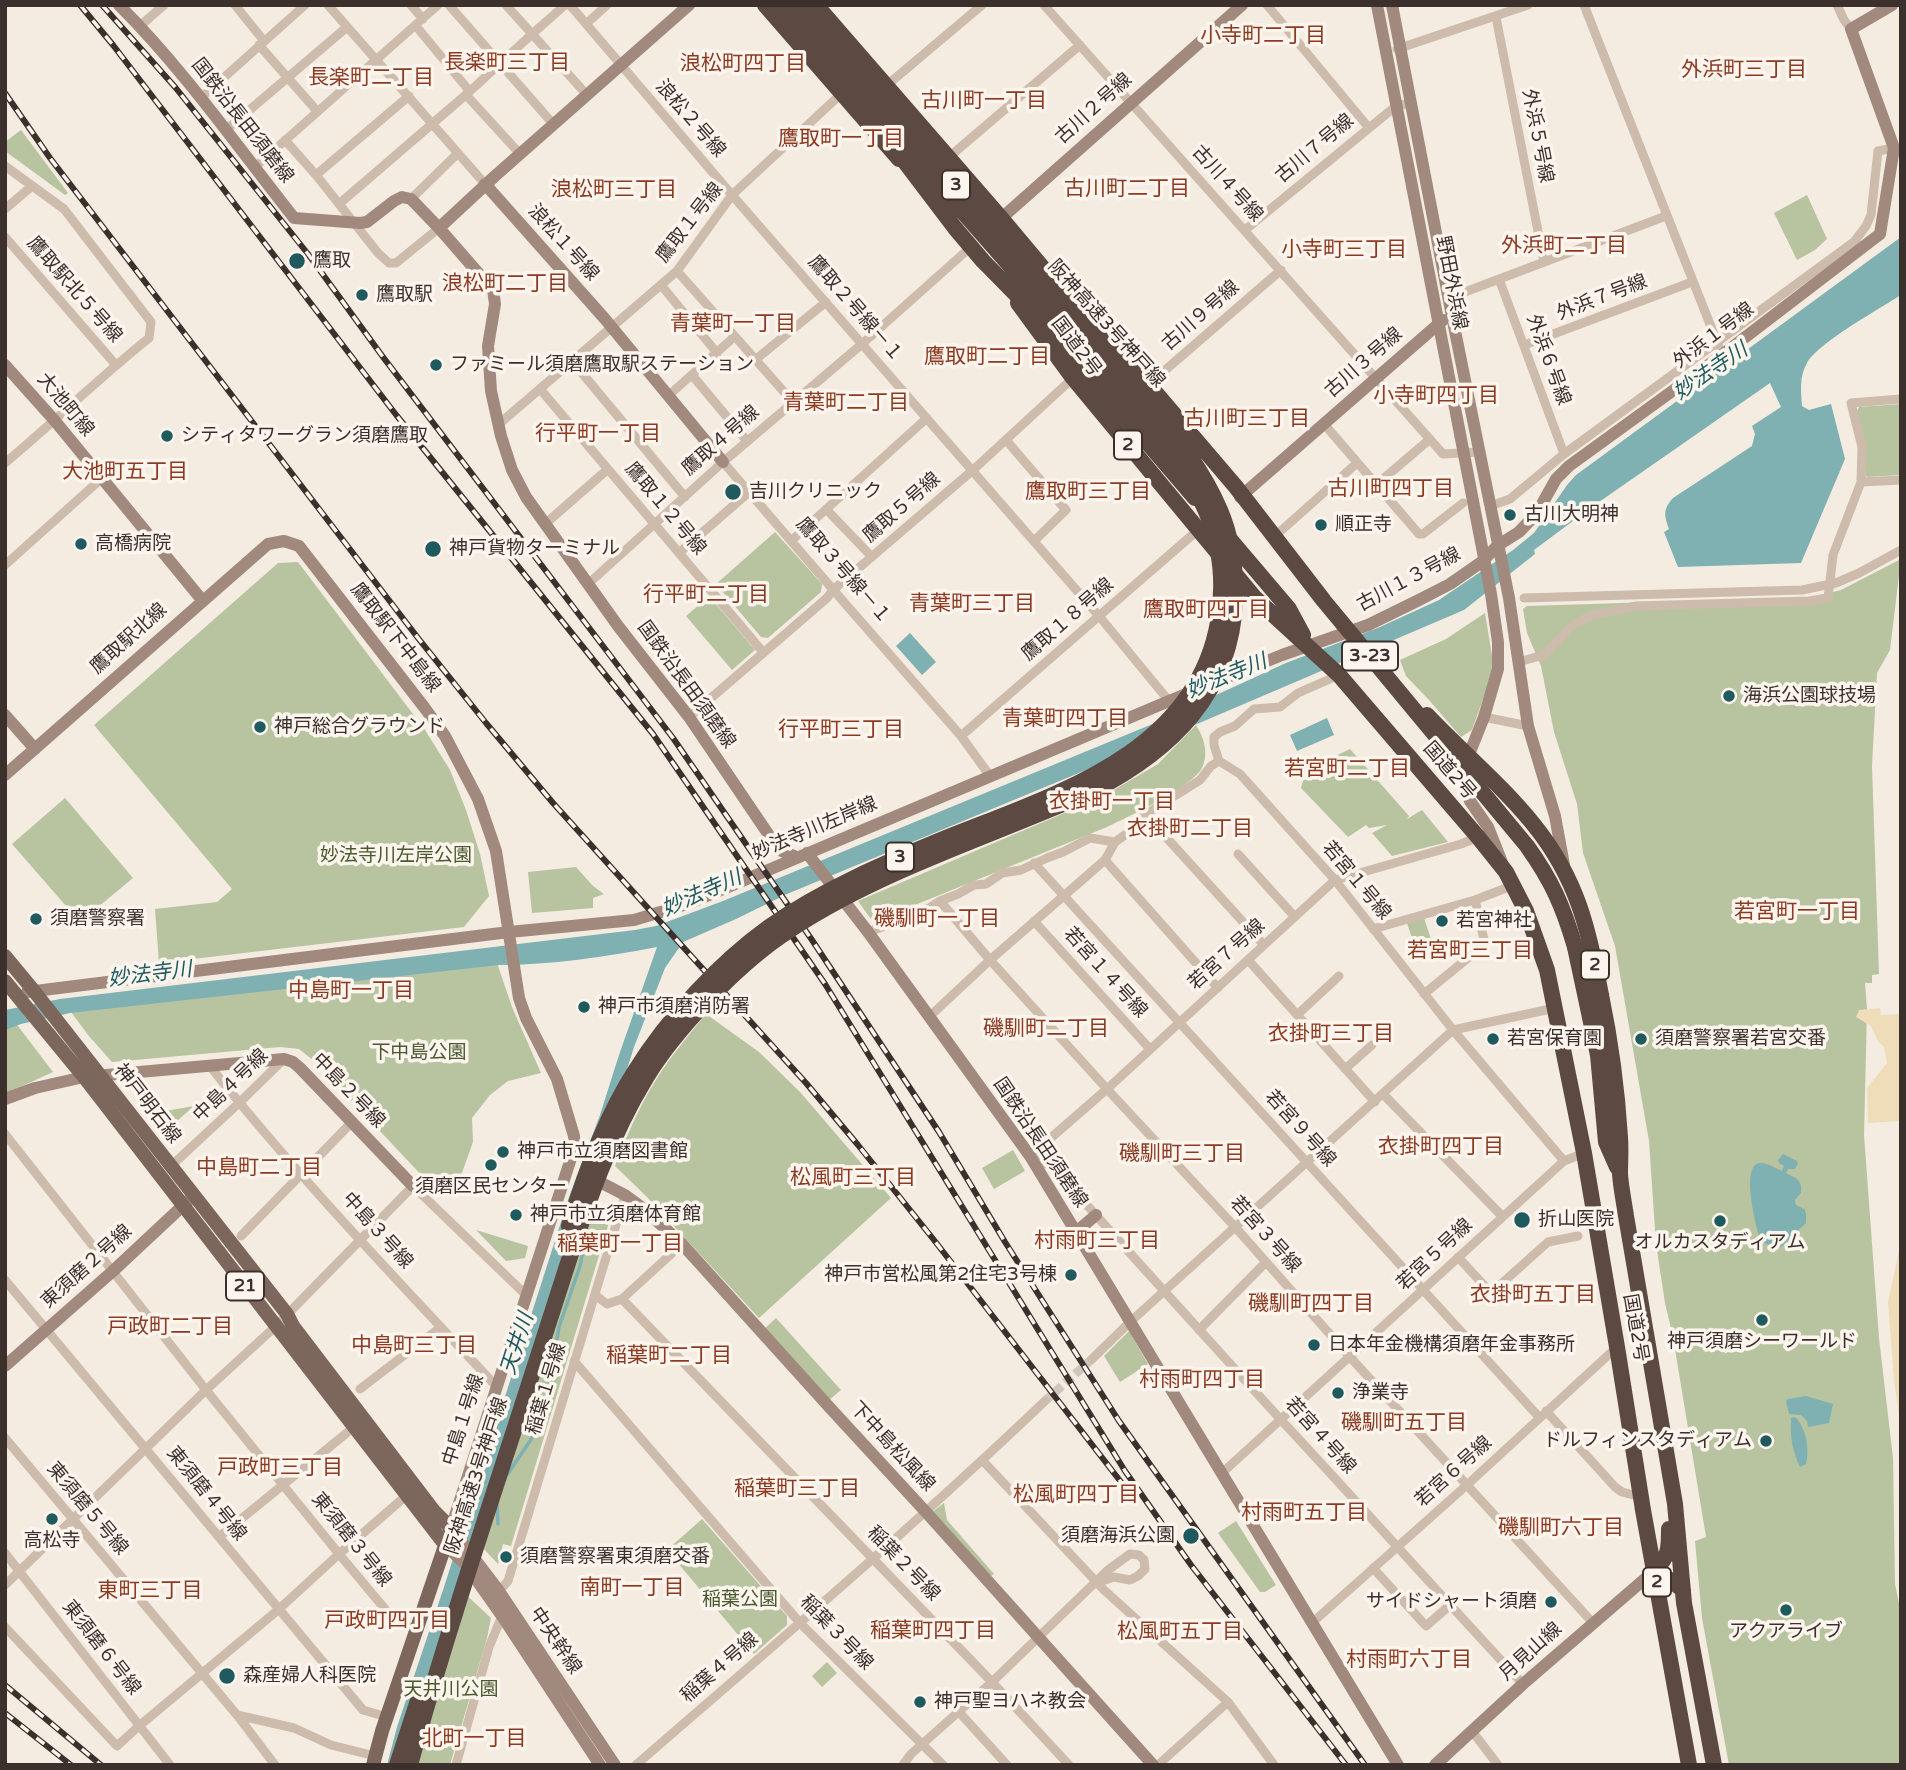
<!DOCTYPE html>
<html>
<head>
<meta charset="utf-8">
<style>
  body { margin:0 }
  #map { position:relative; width:1906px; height:1770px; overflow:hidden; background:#f4ebe1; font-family:"Varela Round",sans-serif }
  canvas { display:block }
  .frame { position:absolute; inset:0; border:7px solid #3b302b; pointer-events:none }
</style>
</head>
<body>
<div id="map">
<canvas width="1906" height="1770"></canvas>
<div class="frame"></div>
</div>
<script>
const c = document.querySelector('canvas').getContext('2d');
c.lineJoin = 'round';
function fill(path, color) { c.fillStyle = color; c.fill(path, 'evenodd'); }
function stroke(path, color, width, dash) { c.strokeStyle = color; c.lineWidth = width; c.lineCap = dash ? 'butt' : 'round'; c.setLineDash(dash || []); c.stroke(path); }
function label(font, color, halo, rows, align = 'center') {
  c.font = font + ' "Varela Round","Noto Sans JP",sans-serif'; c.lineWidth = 7; c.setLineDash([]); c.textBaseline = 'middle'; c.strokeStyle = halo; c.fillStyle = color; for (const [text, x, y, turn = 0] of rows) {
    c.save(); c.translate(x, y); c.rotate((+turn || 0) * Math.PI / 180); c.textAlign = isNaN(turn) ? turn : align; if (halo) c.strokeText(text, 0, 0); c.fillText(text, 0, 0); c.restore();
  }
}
const green = new Path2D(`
  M21,130L68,193L65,195L5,151V142Z
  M1807,195L1827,239L1815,250L1797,260L1774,213Z
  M1901,404V475L1867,477L1864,474L1856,412L1859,407Z
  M775,532L822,584L821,592L768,638L761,637L716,584Z
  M1901,559L1890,650L1877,673L1872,766L1879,974L1872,975V983H1865L1867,1009L1864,1135L1879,1338L1893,1458L1895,1584L1901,1613V1765H1729L1702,1618L1695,1541L1706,1537L1673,1337L1665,1303L1656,1244L1649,1141L1615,946L1583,853L1577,804L1554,732L1541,666L1527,633L1523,609L1527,606L1812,597L1841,590Z
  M298,562L425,730L450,770L466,810L480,854L489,896L464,927L159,963L155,909L217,902L232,889L94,725L278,563Z
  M709,596L755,650L732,670L686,616Z
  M1485,613L1494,668L1472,730L1461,737L1429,700L1406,676L1400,660L1446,639Z
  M1196,725C1204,738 1209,753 1202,768C1192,787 1128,817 1107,827L873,922L858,901L1076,808L1112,791L1158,764Z
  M1350,749L1409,816L1407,819L1422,810L1448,842L1392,856L1372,833L1387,825L1369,828L1366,825L1348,837L1301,788L1306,770Z
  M65,798L133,878L80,922L12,844Z
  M576,867L593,886L604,894L593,898V908L532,913L528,872Z
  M1424,918L1432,942L1415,947L1407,923Z
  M497,963L512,1007L541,1073L508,1081L490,1095L472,1118L473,1142L458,1184L442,1197L314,1061L299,1049L280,1047L112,1062L88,1035L71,1012Z
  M5,1009L53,1072L5,1094Z
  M706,1014L759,1052L800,1092L891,1198L759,1318L645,1195L615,1166C626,1138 638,1109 654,1083C669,1058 688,1036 706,1014Z
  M194,1106L167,1130L154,1113Z
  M1013,1150L1025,1171L994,1189L982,1168Z
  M586,1203L611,1216L511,1546L503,1544L498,1564L480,1545Z
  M476,1230L528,1246L525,1258L506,1261Z
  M776,1318L841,1390L828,1401L763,1330Z
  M1129,1331L1148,1364L1120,1382L1104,1356Z
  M944,1503L947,1520L994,1574L989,1577L932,1512Z
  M702,1519L787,1616V1625L754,1654L667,1550Z
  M1236,1521L1276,1585L1265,1592H1260L1218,1533Z
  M460,1589L491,1618L487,1638L450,1765H408Z
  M827,1662L837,1673L822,1687L812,1676Z`);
const sand = new Path2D(`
  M1880,1008L1881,1015L1901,1014V1121L1868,1123L1867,1088L1887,1063L1884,1047L1878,1041L1871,1026L1856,1017L1859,1010Z
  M1901,1241V1431L1894,1380L1888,1302Z`);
const water = new Path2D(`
  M1901,237V295C1879,309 1818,343 1807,363C1799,377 1801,391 1802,406L1809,410L1831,404L1845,459L1801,563L1678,567L1664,532L1669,529C1664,515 1663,509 1673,498L1752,446L1755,434L1752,426L1781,407L1770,383L1589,509L1534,550L1535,554L1464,610L1197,724L787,894L736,919L683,942L665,968L634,1047L479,1544L407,1765H387L397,1727L444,1587L569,1197L600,1115L619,1055L657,947C605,957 551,965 499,965L70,1013L21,1024L5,1030V1010L60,999L635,930L656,926L723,901L1155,723L1286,663L1380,627L1439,600L1513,550L1534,533L1567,485L1576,475Z
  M910,633L936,662L922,675L896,646Z
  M1327,718L1334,735L1297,751L1290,735Z
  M1783,1154L1797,1161L1798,1164L1795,1169H1788L1786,1173C1796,1178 1803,1180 1801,1193L1795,1200L1796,1205L1804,1209L1806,1213V1223L1782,1246L1778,1248L1761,1242C1756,1228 1743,1176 1755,1165C1762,1159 1775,1168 1782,1171L1784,1166L1779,1163L1778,1160Z
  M1806,1396L1833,1404L1829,1423L1808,1427L1807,1421L1801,1415L1789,1414L1786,1401L1788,1399Z
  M1795,1417C1806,1427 1810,1450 1806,1464L1800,1467C1792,1450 1790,1436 1791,1418Z`);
const stream = new Path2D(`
  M547,1398L559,1327L580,1266L584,1246
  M507,1475L534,1435
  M497,1505L498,1524`);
const streetTunnel = new Path2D(`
  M1045,1401L1092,1359`);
const street = new Path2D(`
  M235,5L264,41
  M328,5L485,184
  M411,5L423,19
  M449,5L554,125
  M506,5L587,95
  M570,5L732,195L1099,616L1169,701
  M1044,5L1443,454L1479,452
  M1267,5L1369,128
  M1584,5L1719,347
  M1837,5L1844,20L1851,29
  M1496,17L1544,262
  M586,24L607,5
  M140,26L164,5
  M416,26L467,88L468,97L520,154
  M259,45L317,111
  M1397,49L1528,5
  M886,86L982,5
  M201,98L305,5
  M226,130L347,27
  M285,140L316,175L378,253L389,263H396L439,228
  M948,158L1080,45
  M5,166L64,209L151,322L149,338C99,378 54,422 5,463
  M254,168L438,5
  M316,175L409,96
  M411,199L458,153
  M339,204L468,93L531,35L565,5
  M5,209L32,186
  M1245,230L1396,106L1411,103
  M5,237L116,365
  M677,271L793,402
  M1499,279L1564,454
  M661,285L717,353
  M1449,298L1666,216
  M1524,345L1692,282
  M755,360L826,302
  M572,361L685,497
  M692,375L747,441
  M1148,385L1281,270
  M540,389L763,652
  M668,396L734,337
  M499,424L677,271L732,195L841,94
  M1324,424L1419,534H1423L1463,503
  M1006,440L1066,510L1034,541
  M723,462L842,600L961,736L990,776
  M1861,482L1901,480
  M1376,485L1430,439
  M1490,506L1510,499L1564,454L1854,242L1866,226L1871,215L1878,151L1894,148
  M826,509L872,557
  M545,524L608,469
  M1274,537L1357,463
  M791,541L927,418
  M679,553L749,492
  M5,565L101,479
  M588,584L723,462L862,344L973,245
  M1518,662L1544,655L1572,626L1589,616L1636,606L1809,601L1828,598L1833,555L1861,482L1862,447L1851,403L1901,399
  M689,717L827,598L833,590L973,470L1073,378
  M1484,717L1528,726
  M961,736L1198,530
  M1219,761L1240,774L1335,880L1453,1030L1564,1161
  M1219,761L1214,745V737L1220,732L1235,726L1254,709L1280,707L1298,693L1339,675
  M1148,815L1155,825L1264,945
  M1478,837L1461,844L1335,880L1107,1089L1030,1156L1054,1168C1129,1253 1206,1337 1282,1421C1363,1508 1442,1597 1523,1684
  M1238,854L1295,917
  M1105,860L1218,988
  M1034,863L1539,1417
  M940,901L990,960L1107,1089L1236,1228L1350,1357L1593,1623
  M1034,921L1150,1049
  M1373,929L1475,900L1514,885
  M868,932L888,925L911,911L926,910L940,901L958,894L974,885L986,884L1002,873L1021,870L1047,858L1063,852L1090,838L1115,842
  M1249,961L1375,1102
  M1424,994L1485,944L1475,900
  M1297,1015L1339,976
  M929,1017L990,960L1105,860L1115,842L1132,830L1140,818L1200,780L1211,766L1219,761
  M209,1065C298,1177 398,1281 496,1386
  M1345,1069L1372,1045
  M1383,1094L1502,1216
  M5,1134L206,1390L339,1554L395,1621L416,1630
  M171,1166L239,1103L284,1059
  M241,1236L352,1122
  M1458,1257L1491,1293L1548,1242L1578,1236
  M5,1280L363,1710L387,1717
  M595,1295L607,1304L622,1299L682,1244
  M622,1299L992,1682L1069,1765
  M1199,1330L1266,1262
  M1092,1359L1130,1322L1453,1030L1555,1008
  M574,1361L800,1623L943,1765
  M360,1389L441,1327
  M1546,1411L1615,1487L1622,1492L1641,1497
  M5,1438L237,1715L275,1765
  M983,1461L1104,1590L1228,1702L1274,1765
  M1222,1473L1564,1161L1584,1153
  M219,1537L354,1427
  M5,1553L170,1765
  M1373,1568L1426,1626L1449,1606
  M5,1585L206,1390L276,1326L413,1186L526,1295
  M499,1591L508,1581L625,1195
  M1313,1622L1468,1484L1617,1347
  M5,1627L117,1746L139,1726L278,1610L339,1554L407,1495
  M959,1712L1007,1765
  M237,1715L294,1728L331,1745L375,1756
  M1472,1731L1498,1765
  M456,1765L489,1647L502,1616
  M636,1765C774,1645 913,1527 1045,1401
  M903,1765L911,1754L992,1682L1108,1570L1130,1554L1139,1555L1144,1560L1145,1569L1138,1576L1130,1580L1114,1577L1096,1583
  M1158,1765L1228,1702`);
const secondary = new Path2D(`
  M119,5C184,70 237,146 294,218L360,223L367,222L394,201L402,197L411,199L439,228L493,290L495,304L488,346L491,391L501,436L512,470L526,497L618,626L689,717L779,850L797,857
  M1377,5L1491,594L1498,642V669L1484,717L1468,757L1464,784L1470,801L1488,827L1503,865
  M1392,5L1452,316L1509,598L1528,726L1555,816L1564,865
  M485,184L605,319L723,462
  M996,223L1242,5
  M439,228L495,176L689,5
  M5,365L55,421L202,600
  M1240,497L1443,320
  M5,715L35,749
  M5,775L268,544L284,541L299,546L424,707L445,736L478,799L496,851L519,998L526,1018L557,1079L574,1136L575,1146L451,1528L499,1591L615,1765
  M807,853L868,932L1030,1156L1398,1765
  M27,992L509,932L634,920L690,903L1169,701L1282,655L1368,625L1417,601L1450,584L1483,561L1497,546L1519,532L1537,513L1556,479L1569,466L1722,355L1880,234L1894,148L1851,29L1892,5
  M5,1099L35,1088L84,1077L284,1059L293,1062L300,1068L413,1186
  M592,1178L625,1195L644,1209L682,1244L831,1409L925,1511L1153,1765
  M1076,1232L1096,1215
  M5,1366L113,1271L189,1200
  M446,1546L466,1565L502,1616L600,1765
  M1435,1765L1523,1684L1654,1571`);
const primary = new Path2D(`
  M5,956L34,991L287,1314L293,1326L434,1511L451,1528L382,1731L373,1765
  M5,981L84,1077L446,1546`);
const highway = new Path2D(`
  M765,5L899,159
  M782,5L854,88
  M799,5L865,81
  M816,5L1001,218L1099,335
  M1018,303L1073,378L1255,598L1339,675L1478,837L1506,872L1526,911L1547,970L1584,1153L1617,1347L1643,1510L1689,1765
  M1147,442L1195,498
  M1227,536L1289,609L1303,635
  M1427,715C1462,752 1502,785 1534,825C1577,878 1589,930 1601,995C1611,1043 1617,1089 1620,1137C1621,1150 1620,1162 1620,1174C1621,1188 1624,1202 1626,1216L1675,1504L1684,1603L1714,1765
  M1575,947L1598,1055L1606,1142L1617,1167
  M1669,1529C1669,1550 1669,1556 1654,1571L1670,1580L1683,1590`);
const rail = new Path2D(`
  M80,5L113,45L397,416L653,734L825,984L1125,1471L1191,1565L1346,1765
  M102,5L175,87L308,254L383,357L673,738L812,940L939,1132L1005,1242L1119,1421L1365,1765
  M5,93L50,158L418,638L486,723L553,803L806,1083L858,1145L934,1240L1124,1486
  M5,1685L101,1765
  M5,1713L71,1765`);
const streetBridge = new Path2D(`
  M1524,598L1802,590L1836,583L1859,573L1901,550`);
const highwayBridge = new Path2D(`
  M892,145L955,228L983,261L1039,318L1147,442
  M1105,339L1143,378L1236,487L1324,601L1527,846C1552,881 1563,906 1575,947
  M569,1226C585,1172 605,1118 635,1071C668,1018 719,963 769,927C823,889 885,863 946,838C1053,795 1195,754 1218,622C1233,536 1195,479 1143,417L854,88
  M397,1765L421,1691
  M410,1765C443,1646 482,1529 520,1412C536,1363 551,1315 567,1266C588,1202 610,1137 646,1078C675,1030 735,968 781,936C873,872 991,837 1093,791C1171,751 1232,693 1235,600C1236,569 1232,538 1220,510C1204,472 1179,440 1153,408L865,81`);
const markers = [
  [297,261,9,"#1f5a5e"],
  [362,295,7,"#1f5a5e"],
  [436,365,7,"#1f5a5e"],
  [167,436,7,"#1f5a5e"],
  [733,492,9,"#1f5a5e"],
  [1510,515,7,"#1f5a5e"],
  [1321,525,7,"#1f5a5e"],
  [81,544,7,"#1f5a5e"],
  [433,549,9,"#1f5a5e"],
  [1729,696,7,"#1f5a5e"],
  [260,727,7,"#1f5a5e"],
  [36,919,7,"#1f5a5e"],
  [1442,921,7,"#1f5a5e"],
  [584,1007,7,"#1f5a5e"],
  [1493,1039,7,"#1f5a5e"],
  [1641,1039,7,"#1f5a5e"],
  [503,1152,7,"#1f5a5e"],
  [491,1165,7,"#1f5a5e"],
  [516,1215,7,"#1f5a5e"],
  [1522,1220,9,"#1f5a5e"],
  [1720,1221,7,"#1f5a5e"],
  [1071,1275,7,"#1f5a5e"],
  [1762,1320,7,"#1f5a5e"],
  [1314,1345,7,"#1f5a5e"],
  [1338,1393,7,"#1f5a5e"],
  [1766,1441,7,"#1f5a5e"],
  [52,1519,7,"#1f5a5e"],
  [1191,1536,9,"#1f5a5e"],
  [506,1557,7,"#1f5a5e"],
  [1551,1602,7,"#1f5a5e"],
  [1786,1610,7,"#1f5a5e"],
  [227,1676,9,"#1f5a5e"],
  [920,1702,7,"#1f5a5e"]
];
const shields = [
  [956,185,28],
  [1128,445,28],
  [1370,656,56],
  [900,857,28],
  [1595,965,28],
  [245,1286,38],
  [1657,1582,28]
];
const shieldNames = [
  ["3",956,185],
  ["2",1128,445],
  ["3-23",1370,656],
  ["3",900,857],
  ["2",1595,965],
  ["21",245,1286],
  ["2",1657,1582]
];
const streetNames = [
  ["古川２号線",1094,109,-42],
  ["浪松２号線",690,119,49],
  ["国鉄沿長田須磨線",242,121,52],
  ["外浜５号線",1537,136,79],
  ["古川７号線",1315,149,-40],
  ["古川４号線",1227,184,48],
  ["鷹取１号線",690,223,-52],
  ["浪松１号線",563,243,48],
  ["野田外浜線",1451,283,79],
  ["鷹取駅北５号線",74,290,49],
  ["外浜７号線",1602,298,-21],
  ["鷹取２号線－１",855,309,49],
  ["古川９号線",1201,316,-41],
  ["阪神高速3号神戸線",1106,324,48],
  ["外浜１号線",1714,336,-37],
  ["国道2号",1076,347,53],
  ["外浜６号線",1548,360,70],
  ["古川３号線",1364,363,-41],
  ["大池町線",65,405,50],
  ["鷹取４号線",721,441,-41],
  ["鷹取５号線",902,508,-41],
  ["鷹取１２号線",665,509,50],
  ["鷹取３号線－１",843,571,49],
  ["古川１３号線",1409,580,-28],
  ["鷹取１８号線",1068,620,-41],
  ["鷹取駅下中島線",395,638,52],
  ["鷹取駅北線",129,639,-42],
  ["国鉄沿長田須磨線",686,685,54],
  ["国道2号",1449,771,49],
  ["妙法寺川左岸線",815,829,-23],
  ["若宮１号線",1356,881,50],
  ["若宮７号線",1227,955,-42],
  ["若宮１４号線",1105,973,48],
  ["中島４号線",231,1086,-44],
  ["中島２号線",348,1091,46],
  ["神戸明石線",147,1104,52],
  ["若宮９号線",1300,1129,48],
  ["国鉄沿長田須磨線",1040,1143,56],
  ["中島３号線",377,1231,48],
  ["若宮３号線",1265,1235,48],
  ["若宮５号線",1435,1255,-43],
  ["東須磨２号線",87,1267,-42],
  ["国道2号",1635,1328,80],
  ["稲葉１号線",547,1389,-73],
  ["中島１号線",464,1420,-72],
  ["若宮４号線",1320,1436,48],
  ["下中島松風線",892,1447,47],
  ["若宮６号線",1454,1472,-42],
  ["阪神高速3号神戸線",477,1476,-72],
  ["東須磨４号線",206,1494,51],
  ["東須磨５号線",87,1509,50],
  ["東須磨３号線",351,1540,51],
  ["稲葉２号線",903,1564,46],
  ["稲葉３号線",836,1633,46],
  ["中央幹線",555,1641,56],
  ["東須磨６号線",101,1648,52],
  ["月見山線",1531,1652,-42],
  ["稲葉４号線",720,1668,-41]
];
const poiNames = [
  ["鷹取",313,261],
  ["鷹取駅",376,295],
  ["ファミール須磨鷹取駅ステーション",450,365],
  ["シティタワーグラン須磨鷹取",181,436],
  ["吉川クリニック",749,492],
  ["古川大明神",1524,515],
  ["順正寺",1335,525],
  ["高橋病院",95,544],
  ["神戸貨物ターミナル",449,549],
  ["海浜公園球技場",1743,696],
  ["神戸総合グラウンド",274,727],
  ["須磨警察署",50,919],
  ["若宮神社",1456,921],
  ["神戸市須磨消防署",598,1007],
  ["若宮保育園",1507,1039],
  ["須磨警察署若宮交番",1655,1039],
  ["神戸市立須磨図書館",517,1152],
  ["須磨区民センター",491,1187,"center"],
  ["神戸市立須磨体育館",530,1215],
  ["折山医院",1538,1220],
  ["オルカスタディアム",1720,1243,"center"],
  ["神戸市営松風第2住宅3号棟",1057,1275,"right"],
  ["神戸須磨シーワールド",1762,1342,"center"],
  ["日本年金機構須磨年金事務所",1328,1345],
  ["浄業寺",1352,1393],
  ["ドルフィンスタディアム",1752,1441,"right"],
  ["須磨海浜公園",1175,1536,"right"],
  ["高松寺",52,1541,"center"],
  ["須磨警察署東須磨交番",520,1557],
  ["サイドシャート須磨",1537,1602,"right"],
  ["アクアライブ",1786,1632,"center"],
  ["森産婦人科医院",243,1676],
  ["神戸聖ヨハネ教会",934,1702]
];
const parkNames = [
  ["妙法寺川左岸公園",396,856],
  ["下中島公園",419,1053],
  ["稲葉公園",740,1600],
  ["天井川公園",451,1690]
];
const neighbourhoodNames = [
  ["小寺町二丁目",1263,36],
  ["長楽町三丁目",507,63],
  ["浪松町四丁目",743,64],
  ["外浜町三丁目",1744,70],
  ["長楽町二丁目",371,78],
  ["古川町一丁目",984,101],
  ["鷹取町一丁目",841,139],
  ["古川町二丁目",1127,189],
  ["浪松町三丁目",614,190],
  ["外浜町二丁目",1564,246],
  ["小寺町三丁目",1344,250],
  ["浪松町二丁目",505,284],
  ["青葉町一丁目",733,324],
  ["鷹取町二丁目",987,357],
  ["小寺町四丁目",1436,396],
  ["青葉町二丁目",846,403],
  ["古川町三丁目",1247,419],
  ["行平町一丁目",598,434],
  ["大池町五丁目",125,472],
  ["古川町四丁目",1391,489],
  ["鷹取町三丁目",1088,492],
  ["行平町二丁目",706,595],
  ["青葉町三丁目",972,604],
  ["鷹取町四丁目",1206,610],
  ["青葉町四丁目",1065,719],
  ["行平町三丁目",841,730],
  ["若宮町二丁目",1347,769],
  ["衣掛町一丁目",1112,802],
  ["衣掛町二丁目",1190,829],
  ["若宮町一丁目",1797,912],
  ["磯馴町一丁目",937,919],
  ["若宮町三丁目",1470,951],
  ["中島町一丁目",351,991],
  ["磯馴町二丁目",1046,1029],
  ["衣掛町三丁目",1331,1034],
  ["衣掛町四丁目",1441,1147],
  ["磯馴町三丁目",1182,1154],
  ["中島町二丁目",259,1168],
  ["松風町三丁目",853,1178],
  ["村雨町三丁目",1097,1241],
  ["稲葉町一丁目",620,1244],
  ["衣掛町五丁目",1533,1295],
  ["磯馴町四丁目",1311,1304],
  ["戸政町二丁目",170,1327],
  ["中島町三丁目",414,1346],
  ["稲葉町二丁目",669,1356],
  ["村雨町四丁目",1202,1380],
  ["磯馴町五丁目",1404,1423],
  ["戸政町三丁目",280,1468],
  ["稲葉町三丁目",797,1489],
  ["松風町四丁目",1076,1495],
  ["村雨町五丁目",1304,1513],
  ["磯馴町六丁目",1561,1528],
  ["南町一丁目",632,1588],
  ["東町三丁目",150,1591],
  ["戸政町四丁目",387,1621],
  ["稲葉町四丁目",933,1631],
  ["松風町五丁目",1180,1632],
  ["村雨町六丁目",1409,1660],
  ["北町一丁目",474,1739]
];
const waterNames = [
  ["妙法寺川",1711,372,-34],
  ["妙法寺川",1227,677,-22],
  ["妙法寺川",702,894,-24],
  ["妙法寺川",150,975,-7],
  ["天井川",518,1344,-72]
];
fill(green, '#b8c4a0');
fill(sand, '#efdcb8');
fill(water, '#7fb0b2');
stroke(stream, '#7fb0b2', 3.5);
stroke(streetTunnel, '#cfc6bd', 9, [9, 4.5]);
stroke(street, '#cdbbac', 9);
stroke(secondary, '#a18a7d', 12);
stroke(primary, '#7d675c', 14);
stroke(highway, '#5c4a42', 16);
stroke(rail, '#3b302b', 6);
stroke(rail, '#fbf5ee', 3.5, [10]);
stroke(streetBridge, '#cdbbac', 9);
stroke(highwayBridge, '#5c4a42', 16);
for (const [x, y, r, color] of markers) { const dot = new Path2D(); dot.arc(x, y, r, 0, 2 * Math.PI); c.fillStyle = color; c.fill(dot); stroke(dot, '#fbf5ee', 2.5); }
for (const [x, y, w] of shields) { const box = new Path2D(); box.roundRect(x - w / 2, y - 14.5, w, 29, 5); c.fillStyle = '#fbf5ee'; c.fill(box); stroke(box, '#3b302b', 2); }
label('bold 18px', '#3b302b', null, shieldNames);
label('19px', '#3b302b', '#fbf5ee', streetNames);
label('19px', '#3b302b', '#fbf5ee', poiNames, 'left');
label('19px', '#4a5a2e', '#fbf5ee', parkNames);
label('21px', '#8c3b22', '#fbf5ee', neighbourhoodNames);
label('italic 21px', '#1f5a5e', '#fbf5ee', waterNames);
</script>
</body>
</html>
